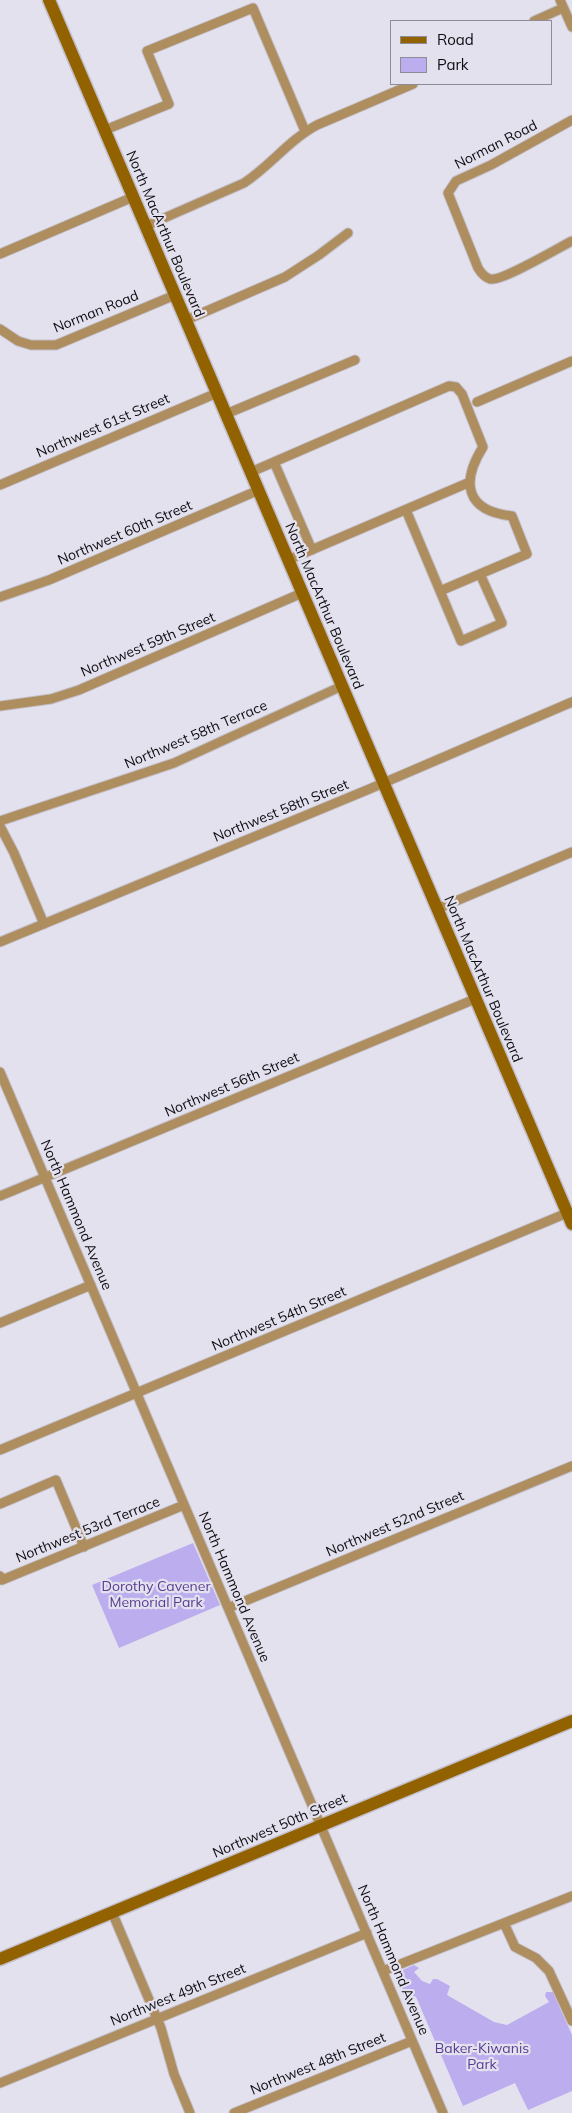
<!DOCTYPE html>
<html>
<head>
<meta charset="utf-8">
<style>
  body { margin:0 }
  #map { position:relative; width:572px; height:2113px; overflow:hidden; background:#e4e1ee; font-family:Mulish,sans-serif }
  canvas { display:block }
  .legend { position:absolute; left:390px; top:20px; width:162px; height:65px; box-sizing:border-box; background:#e4e1ee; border:1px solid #8e8c95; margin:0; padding:6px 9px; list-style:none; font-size:15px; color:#0d0c10 }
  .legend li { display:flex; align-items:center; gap:10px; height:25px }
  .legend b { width:25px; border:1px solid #8e8c95 }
</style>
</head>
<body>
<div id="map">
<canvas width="572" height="2113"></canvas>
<ul class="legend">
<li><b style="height:6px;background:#926200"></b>Road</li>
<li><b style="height:14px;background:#bbadee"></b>Park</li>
</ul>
</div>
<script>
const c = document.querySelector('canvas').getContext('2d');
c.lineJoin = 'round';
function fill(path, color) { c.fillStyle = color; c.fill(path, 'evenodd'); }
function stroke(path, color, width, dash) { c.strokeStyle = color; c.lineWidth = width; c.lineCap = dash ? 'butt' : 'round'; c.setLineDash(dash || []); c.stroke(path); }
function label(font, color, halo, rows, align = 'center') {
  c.font = font + ' Mulish,sans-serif'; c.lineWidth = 4.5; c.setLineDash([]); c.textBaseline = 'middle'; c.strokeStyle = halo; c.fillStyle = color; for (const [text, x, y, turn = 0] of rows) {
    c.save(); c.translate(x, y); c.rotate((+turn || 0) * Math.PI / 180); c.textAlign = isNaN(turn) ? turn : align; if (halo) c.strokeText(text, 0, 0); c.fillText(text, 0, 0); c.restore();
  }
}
const green = new Path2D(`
  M193,1543L220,1605L119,1648L92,1585Z
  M414,1965L419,1968L414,1972L422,1981L430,1984L433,1979H437L450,1986L447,1995L494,2022L507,2025L549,2002L545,1996L546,1992H553L572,2035V2091L528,2110L515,2083L463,2106L416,1997L404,1992L396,1973Z`);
const street = new Path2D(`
  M560,0L572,27
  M534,21L563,8
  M572,120L491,165L456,181L448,193L478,268C481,273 484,277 490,279C501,282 558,248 572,241
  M105,130L169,104L147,51L253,8L305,131
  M146,226L244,183C270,166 289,140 317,125L413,84
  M0,254L133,197
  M186,320L285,277L319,255L348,233
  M0,329L18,341L31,345H56L175,295
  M477,402L572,361
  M226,414L355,360
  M274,462L312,550
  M251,472L449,386L456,387L462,394L483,447C461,482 465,511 512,516L527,554L440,591
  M0,485L217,393
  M406,510L461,641L502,623L480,574
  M288,560L470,482
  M0,597L49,580L259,490
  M0,706L51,699L79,690L302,593
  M0,821L174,763L342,686
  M0,826L14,853L44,924
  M437,909L572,852
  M0,942L367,790L572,702
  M0,1072L443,2113
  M0,1196L475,999
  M0,1323L91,1285
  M0,1450L567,1213
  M0,1504L56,1480L84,1547
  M0,1576L2,1580L184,1505
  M228,1608L572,1466
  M112,1912L161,2028L174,2074L190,2113
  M504,1923L515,1947L536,1958L549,1971L572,2021
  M383,1971L572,1896
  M0,2083L367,1933
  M234,2113L412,2041`);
const secondary = new Path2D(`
  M49,0L572,1224
  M0,1959L572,1721`);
const streetNames = [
  ["Norman Road",496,145,-27],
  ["North MacArthur Boulevard",165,234,67],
  ["Norman Road",96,312,-22],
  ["Northwest 61st Street",103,426,-23],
  ["Northwest 60th Street",125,533,-23],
  ["North MacArthur Boulevard",324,606,67],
  ["Northwest 59th Street",148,645,-23],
  ["Northwest 58th Terrace",196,735,-23],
  ["Northwest 58th Street",281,811,-22],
  ["North MacArthur Boulevard",483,979,67],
  ["Northwest 56th Street",232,1085,-23],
  ["North Hammond Avenue",76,1215,67],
  ["Northwest 54th Street",279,1319,-23],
  ["Northwest 52nd Street",395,1524,-23],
  ["Northwest 53rd Terrace",88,1530,-22],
  ["North Hammond Avenue",234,1587,67],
  ["Northwest 50th Street",280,1826,-23],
  ["North Hammond Avenue",393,1960,67],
  ["Northwest 49th Street",178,1995,-22],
  ["Northwest 48th Street",318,2064,-22]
];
const parkNames = [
  ["Dorothy Cavener",156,1587],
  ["Memorial Park",156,1603],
  ["Baker-Kiwanis",482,2049],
  ["Park",482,2065]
];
fill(green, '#bbadee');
stroke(street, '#c2bfca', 11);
stroke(secondary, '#c2bfca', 15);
stroke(street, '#ae8d5e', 9);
stroke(secondary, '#926200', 12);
label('14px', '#0d0c10', '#e4e1ee', streetNames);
label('14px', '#573c92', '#e4e1ee', parkNames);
</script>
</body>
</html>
